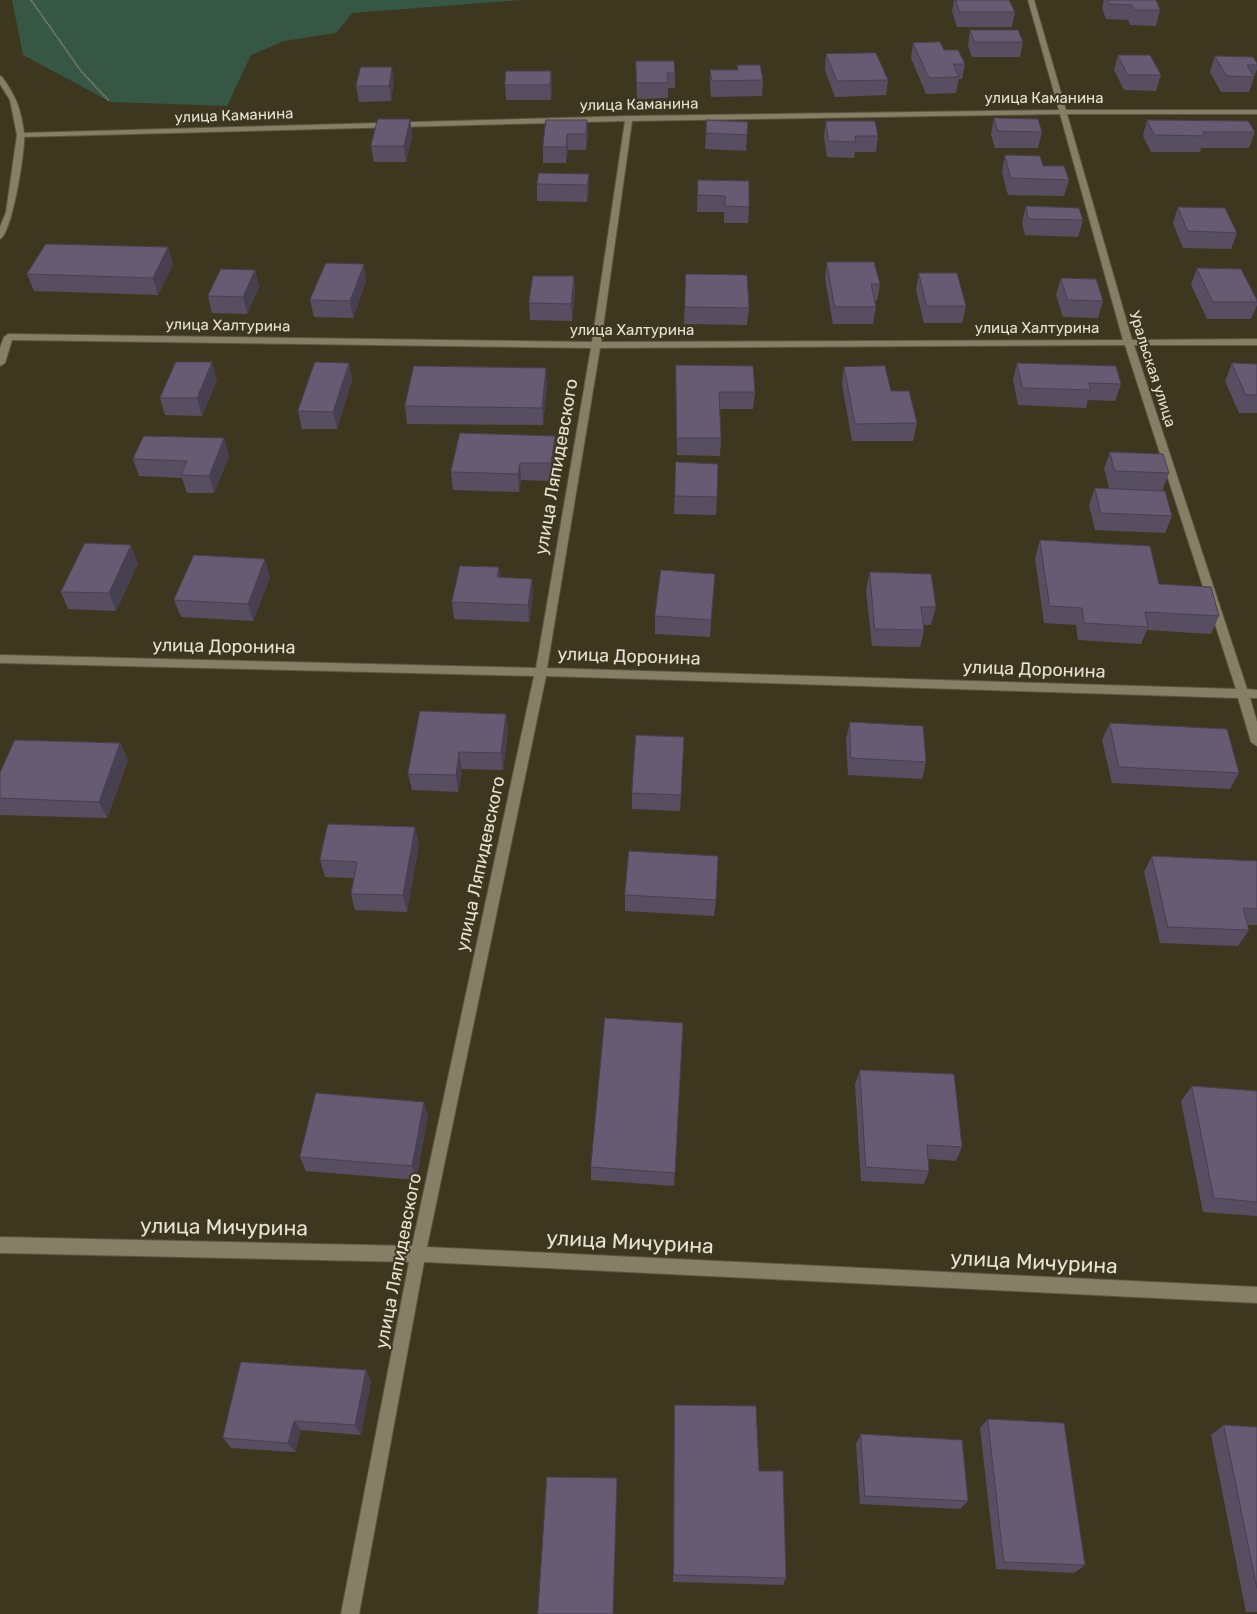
<!DOCTYPE html>
<html>
<head>
<meta charset="utf-8">
<style>
  body { margin:0 }
  canvas { display:block; background:#3d3720 }
</style>
</head>
<body>
<canvas width="1257" height="1614"></canvas>
<script>
const c = document.querySelector('canvas').getContext('2d');
c.lineJoin = 'round';
function fill(path, color) { c.fillStyle = color; c.fill(path, 'evenodd'); }
function stroke(path, color, width, dash) { c.strokeStyle = color; c.lineWidth = width; c.lineCap = dash ? 'butt' : 'round'; c.setLineDash(dash || []); c.stroke(path); }
function label(font, color, halo, rows, align = 'center') {
  c.font = font + ' Rubik,sans-serif'; c.lineWidth = 4; c.setLineDash([]); c.textBaseline = 'middle'; c.strokeStyle = halo; c.fillStyle = color; for (const [text, x, y, turn = 0] of rows) {
    c.save(); c.translate(x, y); c.rotate((+turn || 0) * Math.PI / 180); c.textAlign = isNaN(turn) ? turn : align; if (halo) c.strokeText(text, 0, 0); c.fillText(text, 0, 0); c.restore();
  }
}
const green = new Path2D(`
  M12,0H521L352,13L336,33L284,41L251,55L227,106L111,102L23,55Z`);
const path = new Path2D(`
  M31,0L81,71L109,101`);
const lane = new Path2D(`
  M0,76L2,77C16,96 21,109 24,133C26,148 12,234 0,239V227L6,212L17,135L10,100L0,84Z`);
const street = new Path2D(`
  M1028,0H1034L1066,110H1257V114H1067L1132,340L1257,339V345H1134L1247,689L1257,690V698H1250L1257,722V746L1251,742L1238,698L546,676L427,1247L1257,1287V1303L424,1262L359,1614H341L409,1262L0,1253V1237L412,1246L534,676L0,663V655L536,668L591,348L12,340L5,363L0,366V348L4,337L8,334L592,342L625,121L21,137L17,135L21,133L629,116L1059,110ZM1060,114L1123,340L601,342L632,121ZM1125,345L1236,689L547,668L600,348Z`);
const wall = new Path2D(`
  M954,0H1009L1015,12L1012,27H957L952,11Z
  M1104,0H1156L1160,10L1156,26L1130,25L1128,20L1106,19L1102,8Z
  M970,30L1023,42L1020,57H972L968,46Z
  M913,43L944,50L965,64L962,79H959L956,93L926,94L911,58Z
  M826,54L888,80L886,95L835,97L825,70Z
  M1118,55L1161,75L1156,91L1124,90L1114,70Z
  M1215,56L1257,63V69L1249,92H1221L1210,72Z
  M636,61L675,73V88H668V98L637,99Z
  M737,65L763,80L762,96L711,97L710,85V70H737Z
  M551,71L552,87L551,100H506L505,85Z
  M394,82L391,101L359,102L356,86Z
  M994,118L1042,132L1038,148H995L991,134Z
  M410,119L412,135L406,162H374L371,146Z
  M587,120L588,136L586,150H568L566,163H543V147Z
  M1147,120L1255,132L1249,148H1201L1200,152H1151L1143,136Z
  M826,121L878,136L876,152H855L854,158L827,157L824,137Z
  M706,133L747,135L746,151L705,149Z
  M1005,155L1043,166L1069,180L1064,196L1008,195L1002,172Z
  M589,174V190L587,202L537,201V184Z
  M698,180L749,207L748,223H724V212H697Z
  M1026,206L1083,220L1078,237L1025,235L1022,223Z
  M1178,207L1237,233L1231,249L1183,248L1173,223Z
  M827,262L880,284L877,301H874L876,307L873,324H833L825,279Z
  M173,264L158,295L34,291L27,274Z
  M1197,268L1257,300V305L1251,319H1207L1191,285Z
  M255,270L259,287L247,314L212,313L208,296Z
  M919,273L966,306L962,323H924L916,290Z
  M686,274L749,308L747,325L684,324Z
  M574,276L575,293L572,321L530,320L529,303Z
  M1061,278L1103,301L1098,318L1063,317L1056,295Z
  M366,281L353,318L314,317L310,300Z
  M349,363L352,380L337,429H302L298,411Z
  M1017,363L1121,384L1115,401L1088,400L1086,408L1018,405L1013,380Z
  M1232,363L1257,364V413H1239L1225,381Z
  M676,365L755,392L753,409H720L721,438L720,456L677,455Z
  M844,367L891,391L917,423L913,441H852L842,384Z
  M217,380L202,416L165,415L160,398Z
  M547,385L543,425L407,424L405,406Z
  M555,436L556,453L552,481L521,480L519,492L453,490L451,472Z
  M224,438L229,456L214,493H187L182,478L139,476L133,459Z
  M1110,452L1169,473L1162,491L1172,516L1165,533L1095,530L1089,505L1095,488H1109L1104,469Z
  M676,462L717,497L716,515L674,514Z
  M1040,540L1159,584L1219,616L1211,634L1147,630L1141,644L1078,640L1076,625L1044,623L1035,558Z
  M138,563L116,611L68,609L61,592Z
  M499,567L500,577L533,596L529,622L454,619L452,602Z
  M870,572L936,607L931,625H923L924,630L920,647L872,646L866,590Z
  M715,574L710,637L655,634V616Z
  M270,577L253,621L181,617L174,600Z
  M506,714L508,731L503,770L462,769L458,792L412,790L408,774Z
  M850,722L926,762L922,779L848,775L846,739Z
  M1110,723L1239,773L1230,789L1112,783L1102,740Z
  M120,743L128,760L107,818L0,815V773Z
  M632,793L681,795L680,811L632,809Z
  M419,844L407,912L355,910L351,894L354,878L325,877L320,860Z
  M1152,856L1257,861V925H1247L1249,930L1238,946L1160,943L1144,872Z
  M625,895L716,900L714,916L625,911Z
  M683,1023L674,1186L591,1180V1167Z
  M860,1070L962,1147L956,1161L928,1159L929,1171L924,1184L861,1181L855,1084Z
  M1192,1086L1257,1091V1216L1203,1212L1181,1101Z
  M428,1116L416,1180L306,1171L300,1157Z
  M366,1370L371,1381L361,1435L301,1430L295,1452L231,1448L223,1438Z
  M675,1405L759,1471L786,1578L783,1585L673,1582L674,1415Z
  M988,1419L1085,1565L1074,1573L996,1569L980,1428Z
  M1224,1425L1257,1427V1612H1246L1211,1435Z
  M861,1434L968,1501L960,1509L860,1504L856,1444Z`);
const shadedWall = new Path2D(`
  M392,67L394,82L391,101L389,86Z
  M551,71L552,87L551,100L550,85Z
  M410,119L412,135L406,162L404,146Z
  M587,120L588,136L586,150V134Z
  M567,134L568,150L566,163V147Z
  M589,174V190L587,202V185Z
  M168,247L173,264L158,295L153,278Z
  M364,264L366,281L353,318L350,301Z
  M255,270L259,287L247,314L243,297Z
  M574,276L575,293L572,321L571,304Z
  M212,362L217,380L202,416L197,398Z
  M349,363L352,380L337,429L333,412Z
  M546,368L547,385L543,425L542,408Z
  M555,436L556,453L552,481L551,463Z
  M224,438L229,456L214,493L209,476Z
  M520,463L521,480L519,492L518,474Z
  M131,545L138,563L116,611L109,593Z
  M265,559L270,577L253,621L248,604Z
  M499,567L501,585L497,577Z
  M532,579L533,596L529,622L528,605Z
  M506,714L508,731L503,770L501,753Z
  M120,743L128,760L107,818L99,802Z
  M459,752L462,769L458,792L456,775Z
  M415,827L419,844L407,912L403,895Z
  M424,1102L428,1116L416,1180L412,1166Z
  M366,1370L371,1381L361,1435L355,1425Z
  M294,1421L301,1430L295,1452L288,1443Z`);
const building = new Path2D(`
  M956,0H1009L1015,12H960Z
  M1108,0H1156L1160,10H1134L1132,5L1110,4Z
  M970,30H1018L1023,42H975Z
  M940,42L944,50H958L965,64H953L959,77L929,78L913,43Z
  M876,53L888,80L837,81L826,54Z
  M1118,55H1150L1161,75H1128Z
  M1215,56L1253,57L1257,63V65H1247L1254,77L1227,76Z
  M636,61H674L675,73H667L668,83H637Z
  M737,65H760L763,80L712,81L710,70H738Z
  M361,67H392L389,86H356Z
  M506,71H551L550,85H505Z
  M994,118L1038,119L1042,132L998,131Z
  M378,119H410L404,146H371Z
  M546,120H587L586,134H567L566,147H543Z
  M707,120L748,122L747,135L706,133Z
  M1147,120L1248,121L1255,132H1203L1205,136L1155,135Z
  M826,121H875L878,136H855L856,142L829,141Z
  M1005,155L1040,156L1043,166H1064L1069,180L1011,178Z
  M539,173L589,174L587,185L537,184Z
  M698,180L749,181V207L725,206V196L698,195Z
  M1026,206L1079,208L1083,220L1029,219Z
  M1178,207L1225,208L1237,233L1188,231Z
  M46,244L168,247L153,278L27,274Z
  M827,262H874L880,284H871L876,307H835Z
  M326,263L364,264L350,301L310,300Z
  M1197,268L1241,269L1257,300V302H1213Z
  M221,269L255,270L243,297L208,296Z
  M919,273H957L966,306H927Z
  M686,274L747,275L749,308L685,307Z
  M533,276H574L571,304L529,303Z
  M1061,278L1096,279L1103,301L1068,300Z
  M176,362H212L197,398H160Z
  M315,362L349,363L333,412L298,411Z
  M1017,363L1116,366L1121,384L1089,383L1091,390L1023,388Z
  M1232,363L1257,364V395H1246Z
  M676,365L753,366L755,392H719L721,438H677Z
  M414,366L546,368L542,408L405,406Z
  M885,366L891,391H909L917,423L855,424L844,367Z
  M460,433L555,436L551,463H520L518,474L451,472Z
  M144,436L224,438L209,476L181,475L187,461L133,459Z
  M1110,452L1163,454L1169,473L1115,471Z
  M676,462L718,464L717,497L675,496Z
  M1095,488L1165,491L1172,516L1101,513Z
  M1040,540L1150,546L1159,584L1211,587L1219,616L1145,612L1148,627L1084,623L1082,608L1050,606Z
  M85,543L131,545L109,593L61,592Z
  M194,555L265,559L248,604L174,600Z
  M460,566L499,567L497,577L532,579L528,605L452,602Z
  M661,570L715,574L711,620L655,616Z
  M870,572L931,574L936,607H921L924,630L875,629Z
  M420,711L506,714L501,753L459,752L456,775L408,774Z
  M850,722L923,726L926,762L851,758Z
  M1110,723L1227,729L1239,773L1119,767Z
  M636,735L684,737L681,795L632,793Z
  M15,740L120,743L99,802L0,798V773Z
  M328,824L415,827L403,895L351,894L357,862L320,860Z
  M629,851L718,856L716,900L625,895Z
  M1152,856L1257,861V909L1243,908L1249,930L1168,927Z
  M605,1018L683,1023L675,1173L591,1167Z
  M860,1070L954,1074L962,1147L927,1145L929,1171L866,1167Z
  M1192,1086L1257,1091V1202L1214,1198Z
  M316,1093L424,1102L412,1166L300,1157Z
  M241,1362L366,1370L355,1425L294,1421L288,1443L223,1438Z
  M675,1405L756,1406L759,1471H783L786,1578L674,1575Z
  M988,1419L1064,1423L1085,1565L1004,1562Z
  M1224,1425L1257,1427V1588Z
  M861,1434L962,1440L968,1501L865,1496Z
  M547,1477L617,1478L613,1614H538Z`);
const farStreetnames = [
  ["улица Каманина",1044,99],
  ["улица Каманина",639,105,-1],
  ["улица Каманина",234,116,-2],
  ["улица Халтурина",228,326,1],
  ["улица Халтурина",1037,329],
  ["улица Халтурина",632,331],
  ["Уральская улица",1152,369,72]
];
const streetNames = [
  ["улица Ляпидевского",557,467,-80],
  ["улица Доронина",224,647,1],
  ["улица Доронина",629,657,2],
  ["улица Доронина",1034,670,2],
  ["улица Ляпидевского",481,864,-78],
  ["улица Ляпидевского",399,1261,-79]
];
const nearStreetnames = [
  ["улица Мичурина",224,1228,1],
  ["улица Мичурина",630,1243,3],
  ["улица Мичурина",1034,1263,3]
];
fill(green, '#355743');
stroke(lane, '#5a5540', 2);
stroke(street, '#5a5540', 2);
stroke(path, '#908b78', 2, [1, 1]);
fill(lane, '#867e65');
fill(street, '#867e65');
fill(wall, '#584e62');
fill(shadedWall, '#474050');
fill(building, '#665b72');
stroke(building, '#474050', 1);
label('15px', '#e6e2d4', '#3d3720', farStreetnames);
label('18px', '#e6e2d4', '#3d3720', streetNames);
label('21px', '#e6e2d4', '#3d3720', nearStreetnames);
</script>
</body>
</html>
